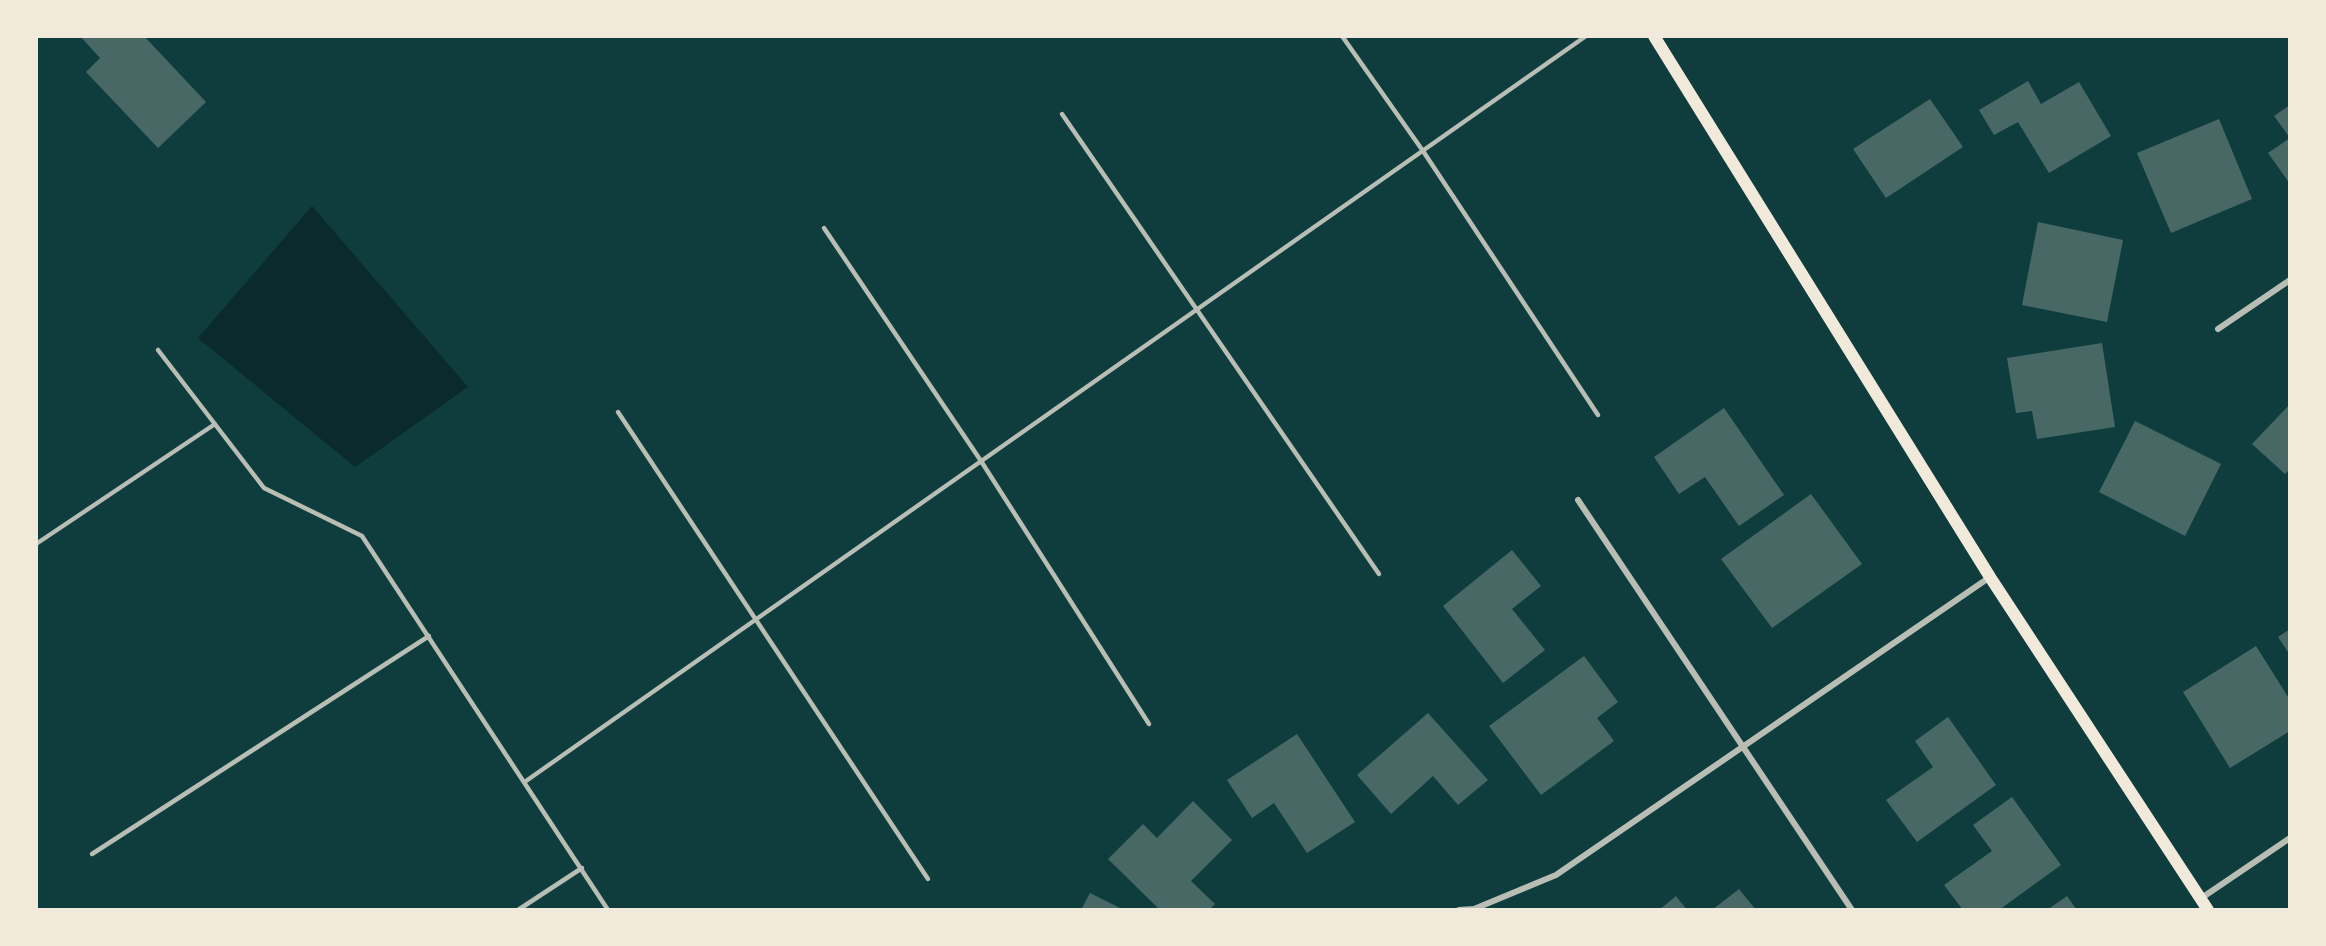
<!DOCTYPE html>
<html>
<head>
<meta charset="utf-8">
<style>
  body { margin:0 }
  #map { position:relative; width:2326px; height:946px; overflow:hidden; background:#0f3d3e; font-family:"Sofia Sans Condensed",sans-serif }
  canvas { display:block }
  .frame { position:absolute; inset:0; border:38px solid #f1e9da; pointer-events:none }
</style>
</head>
<body>
<div id="map">
<canvas width="2326" height="946"></canvas>
<div class="frame"></div>
</div>
<script>
const c = document.querySelector('canvas').getContext('2d');
c.lineJoin = 'round';
function fill(path, color) { c.fillStyle = color; c.fill(path, 'evenodd'); }
function stroke(path, color, width, dash) { c.strokeStyle = color; c.lineWidth = width; c.lineCap = dash ? 'butt' : 'round'; c.setLineDash(dash || []); c.stroke(path); }
const water = new Path2D(`
  M312,206L468,387L355,467L198,338Z`);
const building = new Path2D(`
  M80,36H144L206,102L158,148L86,72L100,58Z
  M2028,81L2041,104L2079,82L2111,136L2049,173L2018,122L1994,135L1979,110Z
  M1930,99L1963,147L1886,198L1853,149Z
  M2290,105V184L2268,153L2290,138L2274,116Z
  M2219,119L2252,199L2171,233L2137,153Z
  M2038,222L2123,240L2107,322L2022,305Z
  M2102,343L2115,427L2037,439L2032,411L2016,413L2007,358Z
  M2290,404V469L2285,474L2252,444Z
  M1724,408L1784,495L1739,526L1705,477L1679,494L1654,457Z
  M2135,421L2221,464L2185,536L2099,492Z
  M1811,494L1862,564L1772,628L1721,559Z
  M1512,550L1541,586L1512,609L1545,650L1503,683L1443,606Z
  M2290,629V655L2278,637Z
  M2256,646L2290,700V731L2230,768L2183,692Z
  M1584,656L1618,702L1597,718L1614,741L1541,795L1489,726Z
  M1428,713L1488,780L1458,805L1433,776L1391,814L1357,775Z
  M1948,717L1996,785L1917,842L1886,800L1933,767L1915,741Z
  M1297,734L1355,822L1307,853L1274,803L1252,818L1227,780Z
  M2012,797L2061,865L1999,910H1963L1944,885L1992,851L1973,825Z
  M1193,801L1232,840L1191,881L1215,904L1209,910H1160L1108,859L1143,824L1157,838Z
  M1739,889L1756,910H1712Z
  M1090,893L1124,910H1081Z
  M1676,896L1687,910H1659Z
  M2067,896L2077,910H2047Z`);
const service = new Path2D(`
  M1342,36L1423,151L1598,415
  M1062,114L1379,574
  M824,228L981,461L1149,724
  M158,350L264,488L362,536L608,910
  M618,412L928,879
  M36,544L215,424
  M526,781L1586,36
  M92,854L429,636
  M518,910L582,868`);
const minor = new Path2D(`
  M2218,329L2290,280
  M1578,500L1852,910
  M2200,899L2290,838
  M1459,910L1474,909L1556,875L1990,577`);
const secondary = new Path2D(`
  M1654,36L1990,577L2208,910`);
fill(water, '#0a2a2b');
fill(building, '#486865');
stroke(service, '#b8beb3', 4.5);
stroke(minor, '#b8beb3', 6);
stroke(secondary, '#f1e9da', 12);
</script>
</body>
</html>
